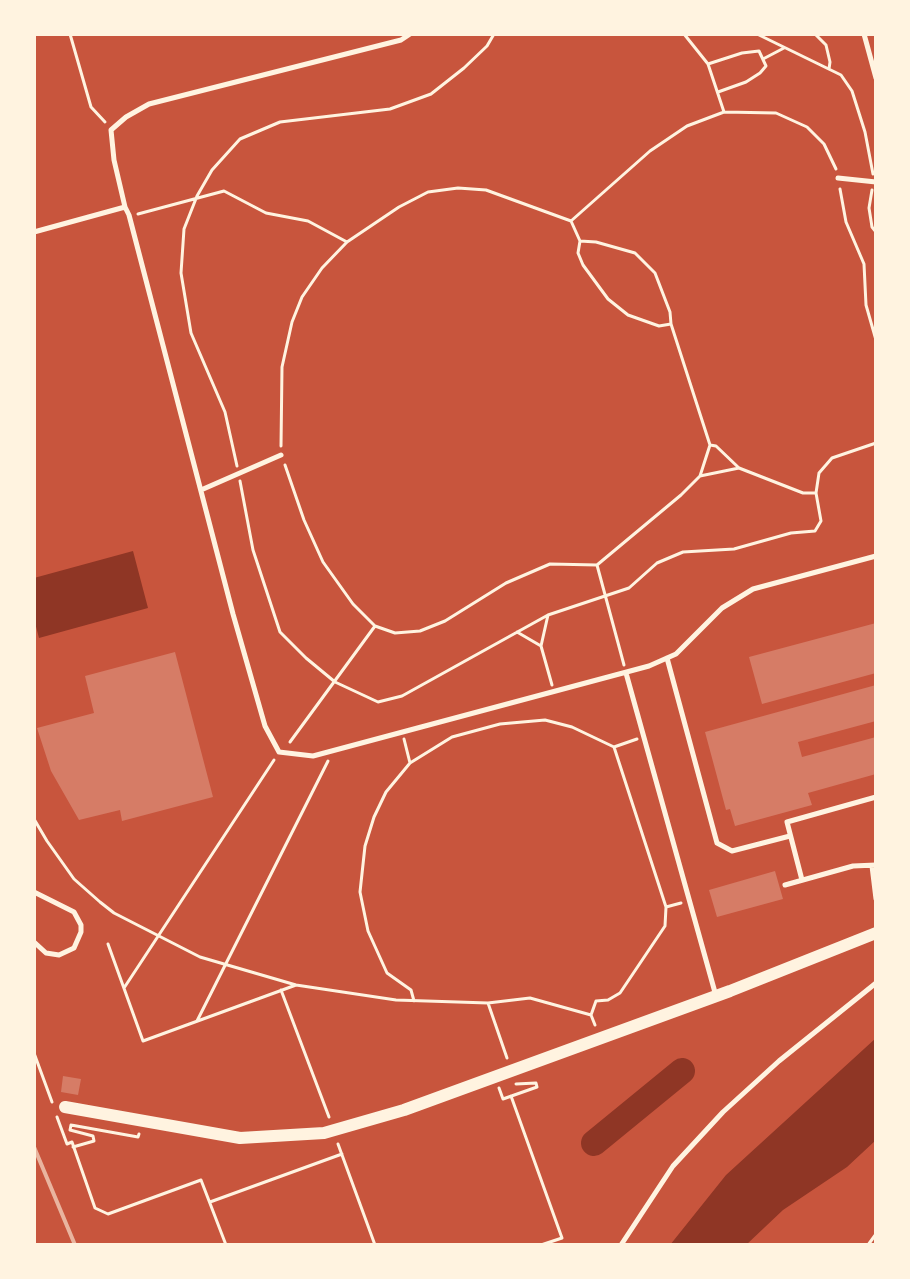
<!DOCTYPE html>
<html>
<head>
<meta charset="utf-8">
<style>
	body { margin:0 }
	#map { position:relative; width:910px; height:1279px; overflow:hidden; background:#c8553d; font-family:"PT Serif",serif }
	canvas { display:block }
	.frame { position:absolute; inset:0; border:36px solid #fff3e0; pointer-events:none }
</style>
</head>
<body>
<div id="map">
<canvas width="910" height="1279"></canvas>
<div class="frame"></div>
</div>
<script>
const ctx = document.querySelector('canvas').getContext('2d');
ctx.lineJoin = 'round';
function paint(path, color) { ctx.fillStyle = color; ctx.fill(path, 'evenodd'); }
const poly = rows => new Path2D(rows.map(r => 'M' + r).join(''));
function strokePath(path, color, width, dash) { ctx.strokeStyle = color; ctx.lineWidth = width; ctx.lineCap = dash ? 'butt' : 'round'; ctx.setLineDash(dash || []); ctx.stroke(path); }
paint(poly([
	[133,551,148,608,39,638,34,619,34,578],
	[876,1038,876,1140,847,1167,783,1210,746,1245,670,1245,726,1175]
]), '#8f3625');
strokePath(poly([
	[594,1143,682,1071]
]), '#8f3625', 26);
paint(poly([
	[876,623,876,673,762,704,749,657],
	[175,652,213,797,122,821,120,810,79,820,51,771,37,728,94,713,85,676],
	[876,685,876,721,798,742,802,757,876,737,876,774,808,793,812,805,735,826,730,809,726,810,705,732],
	[775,871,783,899,717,917,709,890],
	[63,1076,81,1079,78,1095,61,1092]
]), '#d67c66');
strokePath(poly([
	[70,34,91,107,105,122],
	[684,34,708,64,724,112],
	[757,34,841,75,852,91,865,132,873,174],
	[815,34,826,45,830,62,829,69],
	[763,59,784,48],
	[708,64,742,53,759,51,766,66,760,73,746,82,718,92],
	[840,189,846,222,864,264,866,305,876,340],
	[872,190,869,208,872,227,876,232],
	[138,214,224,191,266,213,308,221,347,242],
	[571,221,650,151,687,126,724,112,776,113,807,127,824,144,836,169],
	[571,221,580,241,578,253,583,265,608,299,628,315,659,326,671,324],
	[580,241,596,242,635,253,655,273,670,312,671,324,710,445,716,446,739,468,803,493,816,493,819,473,832,458,876,443],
	[281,446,282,367,292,322,302,297,322,268,347,242,399,207,428,192,458,188,486,190,571,221],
	[285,465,304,520,323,562,353,604,375,626,395,633,420,631,445,621,506,583,550,564,597,565,681,495,700,476,710,445],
	[237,466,225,412,191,333,181,273,184,229,197,196,212,170,240,139,280,122,390,109,431,94,464,68,487,46,494,34],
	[700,476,739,468],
	[240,481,253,550,280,632,306,658,335,682,378,702,402,696,548,615,629,588,657,563,683,552,734,549,791,533,815,531,821,521,816,493],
	[597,565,624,665],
	[548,615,541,646,552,685],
	[517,632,541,646],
	[404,739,410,763],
	[290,742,375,626],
	[614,747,637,739],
	[34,819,47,841,74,879,100,902,114,913,200,957,296,985,396,1000,488,1003,530,998,591,1015,595,1025],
	[666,907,681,903],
	[108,944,143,1041,296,985],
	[124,988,274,760],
	[281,990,329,1117],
	[414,1001,411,990,387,973,368,931,360,892,365,846,374,817,386,792,410,763,452,737,500,724,545,720,572,727,614,747,666,907,665,926,620,993,608,1000,596,1001,591,1015],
	[488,1003,507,1058],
	[197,1021,328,761],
	[34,1053,52,1102],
	[516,1084,536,1083,537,1087],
	[499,1088,503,1099,537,1087],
	[511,1096,562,1238,541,1245],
	[57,1117,67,1144,72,1142,95,1208,108,1214,201,1180,226,1245],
	[71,1125,138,1137,139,1134],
	[71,1125,70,1130,93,1136,94,1141,73,1147],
	[338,1144,375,1245],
	[210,1202,342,1154],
	[868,1245,876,1234]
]), '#fff3e0', 3);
strokePath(poly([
	[410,34,401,40,149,104,126,117,111,130,114,160,125,207,129,215,233,614,265,726,279,752,313,756,649,666,676,654,722,608,753,589,876,556],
	[864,34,876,78],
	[838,178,876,182],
	[34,232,125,207],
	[201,490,281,455],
	[667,658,717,843,732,851,790,836],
	[626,673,716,996],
	[872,866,876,899],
	[802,880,787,822,876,797],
	[785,885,853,866,876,865],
	[34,892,74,912,81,925,81,932,74,948,59,955,46,953,34,942],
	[621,1245,673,1166,723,1112,779,1061,876,983]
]), '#fff3e0', 5);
strokePath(poly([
	[65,1107,240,1138,324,1133,404,1110,730,991,876,933]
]), '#fff3e0', 12);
strokePath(poly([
	[34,1147,75,1245]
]), '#e9b49f', 4);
</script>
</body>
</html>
